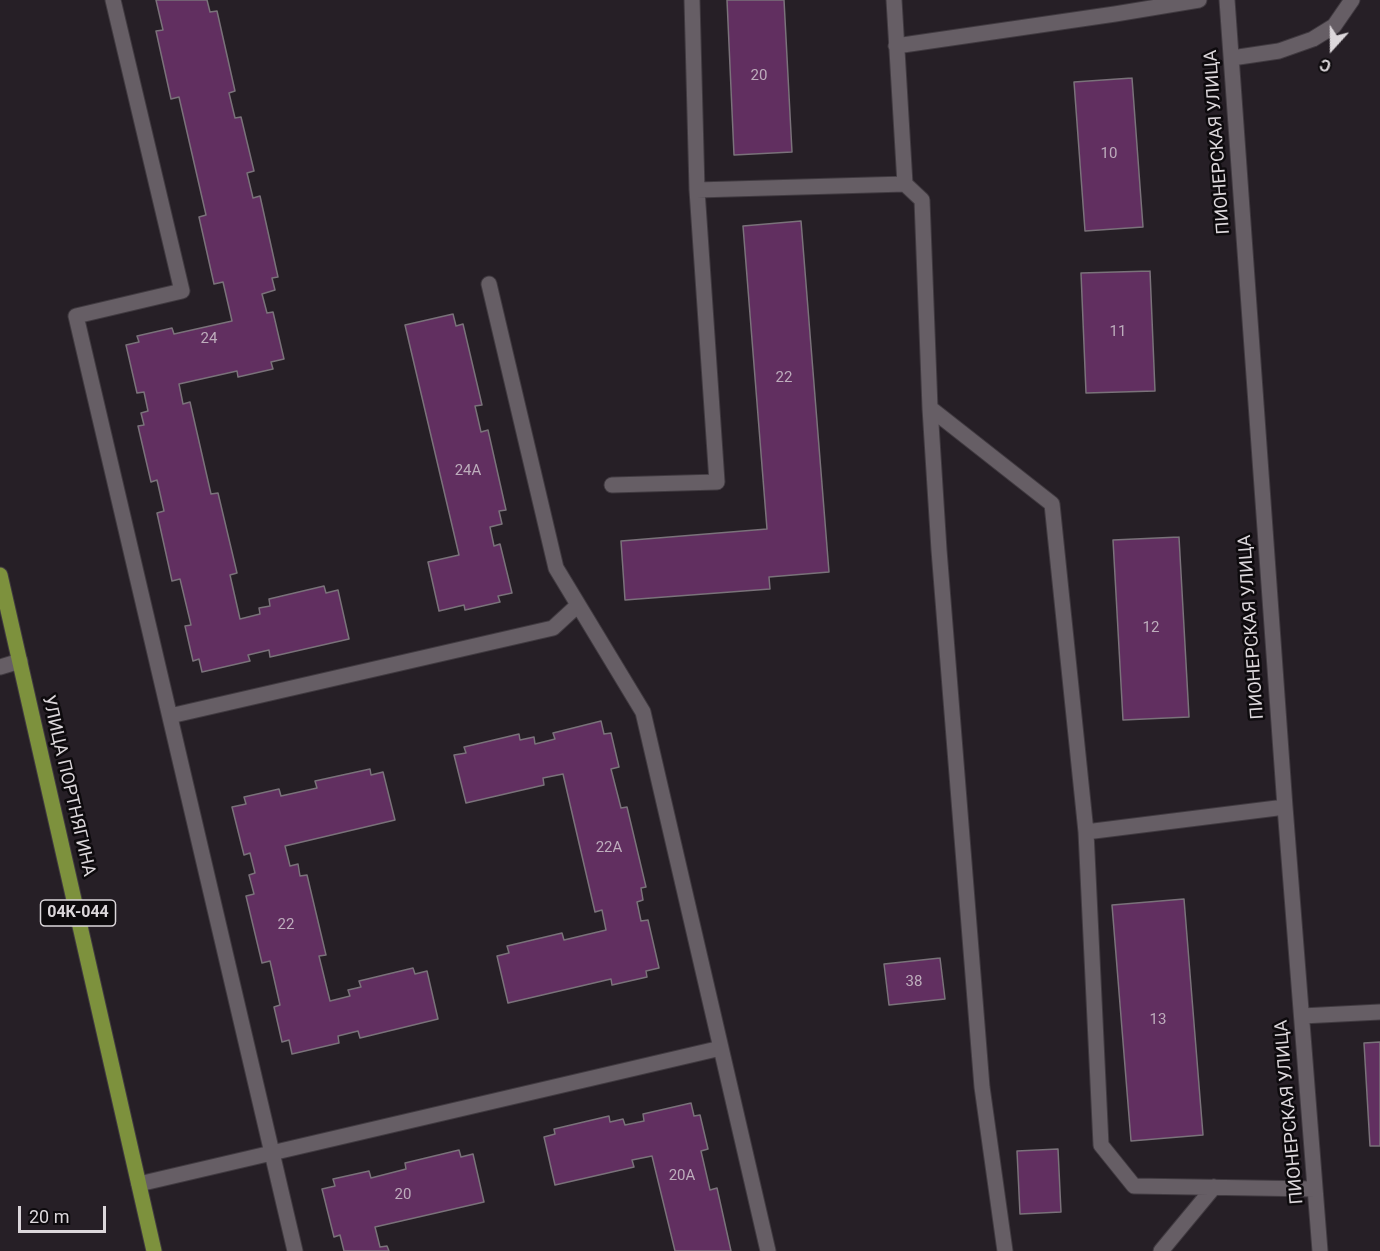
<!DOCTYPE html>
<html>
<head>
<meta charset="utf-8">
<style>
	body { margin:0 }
	#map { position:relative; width:1380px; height:1251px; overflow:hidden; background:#261f26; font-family:Roboto,sans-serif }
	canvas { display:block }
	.north { position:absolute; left:1302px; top:18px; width:60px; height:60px; -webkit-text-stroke:4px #0d0a0d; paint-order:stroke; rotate:201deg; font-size:16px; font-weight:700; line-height:24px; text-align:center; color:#dcd7db }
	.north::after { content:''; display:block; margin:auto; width:21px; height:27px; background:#dcd7db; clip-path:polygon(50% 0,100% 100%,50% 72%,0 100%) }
	.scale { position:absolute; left:18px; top:1206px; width:88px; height:27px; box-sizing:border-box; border:3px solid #dcd7db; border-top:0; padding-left:8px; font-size:18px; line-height:21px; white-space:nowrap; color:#dcd7db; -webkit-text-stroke:4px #0d0a0d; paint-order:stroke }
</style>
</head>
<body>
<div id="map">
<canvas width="1380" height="1251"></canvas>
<div class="north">С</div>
<div class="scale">20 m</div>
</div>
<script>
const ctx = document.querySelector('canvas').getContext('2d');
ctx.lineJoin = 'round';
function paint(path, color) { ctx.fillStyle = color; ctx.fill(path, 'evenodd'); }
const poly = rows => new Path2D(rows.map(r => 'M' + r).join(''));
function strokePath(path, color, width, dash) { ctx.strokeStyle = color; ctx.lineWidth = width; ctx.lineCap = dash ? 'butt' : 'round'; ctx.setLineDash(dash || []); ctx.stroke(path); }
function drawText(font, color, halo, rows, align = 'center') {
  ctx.font = font + ' Roboto,sans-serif'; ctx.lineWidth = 5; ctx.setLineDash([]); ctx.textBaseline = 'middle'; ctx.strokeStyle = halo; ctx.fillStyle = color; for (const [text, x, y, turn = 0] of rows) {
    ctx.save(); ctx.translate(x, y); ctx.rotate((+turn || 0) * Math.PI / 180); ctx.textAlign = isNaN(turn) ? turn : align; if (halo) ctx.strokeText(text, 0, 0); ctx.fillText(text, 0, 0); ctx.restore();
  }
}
const building = poly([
	[156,0,207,0,210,12,217,11,235,91,229,93,235,118,241,117,254,171,247,173,253,198,260,196,278,277,272,278,275,290,262,294,267,313,273,312,284,359,271,362,273,369,238,377,237,371,179,384,183,404,190,402,211,494,218,493,237,573,230,575,240,619,260,614,259,608,270,606,269,599,324,586,326,593,338,590,349,639,270,657,269,650,248,655,250,661,202,672,199,659,193,661,185,626,191,625,180,579,172,581,157,513,164,511,157,480,151,482,138,426,144,425,141,413,148,411,144,392,137,393,126,345,139,342,137,336,172,328,174,334,232,321,223,282,214,284,199,217,206,215,179,97,171,99,156,31,163,30,156,0],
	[727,0,784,0,792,152,734,155,727,0],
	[1132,78,1143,227,1085,231,1074,82,1132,78],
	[801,221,829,572,769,577,770,589,625,600,621,541,767,529,743,226,801,221],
	[1150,271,1155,391,1086,393,1081,273,1150,271],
	[453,314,456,326,463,324,482,405,475,406,481,432,488,430,506,510,499,511,502,524,490,527,494,546,500,544,512,593,498,596,500,602,465,610,464,605,439,611,428,562,459,555,405,325,453,314],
	[1179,537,1189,717,1123,720,1113,540,1179,537],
	[601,721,604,734,611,733,619,767,611,769,621,808,627,807,646,887,641,888,643,900,637,902,641,921,648,920,659,968,646,971,647,977,612,985,611,979,508,1003,497,956,509,953,507,946,562,933,564,940,606,930,602,910,595,912,563,774,543,778,544,785,466,803,454,755,466,753,464,747,519,734,520,740,534,737,535,744,555,739,553,733,601,721],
	[370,769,371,775,383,772,395,820,285,846,290,866,298,864,300,876,307,875,326,955,319,956,330,1001,350,996,348,990,361,987,359,981,413,968,415,974,427,971,438,1019,360,1038,358,1031,338,1036,339,1043,292,1054,289,1040,282,1042,274,1007,280,1005,270,961,262,963,246,896,254,894,249,875,255,873,250,853,244,855,232,807,246,804,244,797,279,789,281,796,317,788,315,781,370,769],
	[1184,899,1203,1135,1131,1141,1112,905,1184,899],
	[940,958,945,999,889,1005,884,964,940,958],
	[1380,1042,1380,1146,1370,1146,1364,1043,1380,1042],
	[691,1103,694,1116,700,1115,708,1149,701,1151,710,1190,717,1188,731,1251,675,1251,652,1156,632,1160,634,1167,555,1185,544,1137,555,1134,554,1129,609,1116,610,1122,623,1119,625,1125,644,1121,643,1114,691,1103],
	[1058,1149,1061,1212,1020,1214,1017,1151,1058,1149],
	[459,1150,461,1157,473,1154,484,1202,375,1227,380,1247,387,1246,389,1251,344,1251,340,1235,334,1237,322,1189,335,1186,333,1179,369,1171,371,1178,406,1169,405,1163,459,1150]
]);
paint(building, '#612f60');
strokePath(building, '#7a727a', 1.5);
const minor = poly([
	[113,0,182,291,76,316,295,1251],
	[894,0,905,184],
	[1227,0,1285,807,1320,1251],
	[896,46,1115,14,1199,0],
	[1232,58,1279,51,1313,39,1334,26,1352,0],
	[697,190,905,184,922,200,930,408,1052,504,1086,832,1101,1145,1134,1186,1315,1189],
	[489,284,556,568,643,712,721,1048],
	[930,408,939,550,982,1087,1005,1251],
	[612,485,717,482,697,190,692,0],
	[0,667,20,661],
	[170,716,553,628,578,605],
	[1086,832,1285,807],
	[1302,1016,1380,1012],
	[139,1184,721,1048,768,1251],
	[1161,1251,1214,1187]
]);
const major = poly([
	[0,575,154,1251]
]);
strokePath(minor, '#403a40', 17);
strokePath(major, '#403a40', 17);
strokePath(minor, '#665e65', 15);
strokePath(major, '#7d913d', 15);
drawText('15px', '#bdadbc', null, [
	["20",759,76],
	["10",1109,154],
	["11",1118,332],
	["24",209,339],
	["22",784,378],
	["24А",468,471],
	["12",1151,628],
	["22А",609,848],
	["22",286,925],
	["38",914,982],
	["13",1158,1020],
	["20А",682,1176],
	["20",403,1195]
]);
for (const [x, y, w] of [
	[78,913,75]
]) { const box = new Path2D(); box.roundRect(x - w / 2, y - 13, w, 26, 4.5); ctx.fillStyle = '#0d0a0d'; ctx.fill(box); strokePath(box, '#dcd7db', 1.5); }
drawText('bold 16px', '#dcd7db', null, [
	["04К-044",78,913]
]);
drawText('18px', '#dcd7db', '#0d0a0d', [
	["ПИОНЕРСКАЯ УЛИЦА",1218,142,-94],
	["ПИОНЕРСКАЯ УЛИЦА",1252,627,-94],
	["УЛИЦА ПОРТНЯГИНА",68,786,77],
	["ПИОНЕРСКАЯ УЛИЦА",1290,1112,-95]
]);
</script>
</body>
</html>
